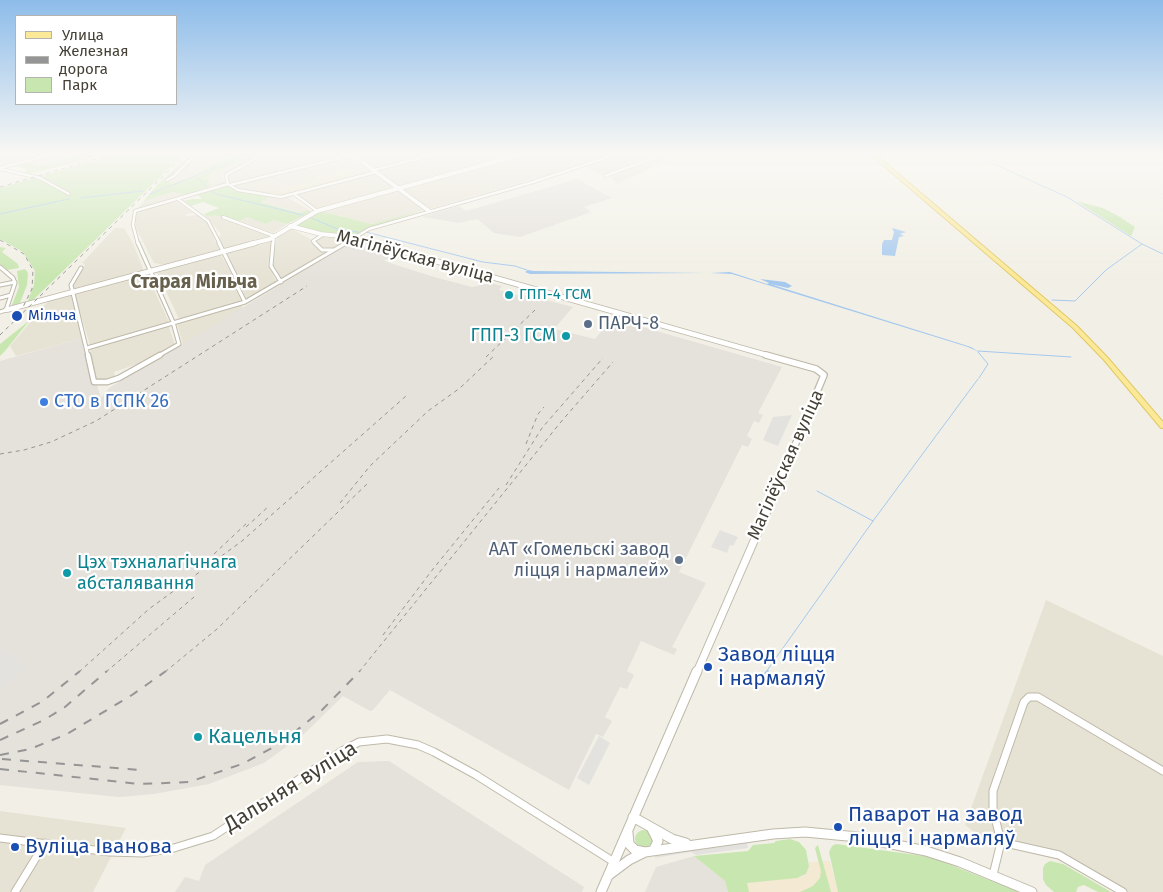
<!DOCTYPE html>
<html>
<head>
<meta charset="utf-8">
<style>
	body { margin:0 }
	#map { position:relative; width:1163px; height:892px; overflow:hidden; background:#f2f0e6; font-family:"Fira Sans",sans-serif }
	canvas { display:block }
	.legend { position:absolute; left:15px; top:15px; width:162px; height:90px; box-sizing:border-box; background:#fff; border:1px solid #b5b3af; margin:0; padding:6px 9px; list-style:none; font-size:15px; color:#454136 }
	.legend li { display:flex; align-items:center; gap:10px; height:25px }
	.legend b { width:25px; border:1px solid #b5b3af }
</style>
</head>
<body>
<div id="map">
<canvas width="1163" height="892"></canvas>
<ul class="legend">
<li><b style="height:6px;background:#fbe997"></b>Улица</li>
<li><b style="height:6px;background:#959595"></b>Железная дорога</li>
<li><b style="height:14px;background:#c8e6b0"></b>Парк</li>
</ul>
</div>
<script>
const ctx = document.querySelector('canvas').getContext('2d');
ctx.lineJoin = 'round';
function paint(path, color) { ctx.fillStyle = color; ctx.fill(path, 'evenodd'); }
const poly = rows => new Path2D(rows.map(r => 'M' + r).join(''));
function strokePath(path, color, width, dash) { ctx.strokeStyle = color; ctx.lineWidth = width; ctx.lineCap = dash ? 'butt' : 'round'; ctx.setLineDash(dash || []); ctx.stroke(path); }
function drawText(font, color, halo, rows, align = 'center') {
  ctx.font = font + ' "Fira Sans",sans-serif'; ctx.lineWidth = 4.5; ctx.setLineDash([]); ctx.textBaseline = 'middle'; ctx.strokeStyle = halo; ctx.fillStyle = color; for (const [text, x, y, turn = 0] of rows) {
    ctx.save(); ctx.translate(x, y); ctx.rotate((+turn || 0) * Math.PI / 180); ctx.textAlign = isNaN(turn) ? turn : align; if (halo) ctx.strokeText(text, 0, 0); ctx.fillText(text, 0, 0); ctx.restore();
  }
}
paint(poly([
	[200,154,234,154,188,178,173,183,167,182,188,168],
	[265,154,344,154,346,156,230,184,226,177],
	[361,154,434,154,376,170,356,155],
	[440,154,519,154,399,187,376,170],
	[525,154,611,154,548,175,429,209,401,189],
	[620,154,645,154,651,157,603,175,585,167],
	[651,154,667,154,672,158,617,184,610,176,657,158],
	[347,157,355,158,364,164,316,177,319,181,267,194,241,190,233,185],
	[245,159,250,160,222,176,226,184,211,186,208,181,210,174],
	[377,173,397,187,316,210,297,195],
	[399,190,424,210,372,224,320,211],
	[172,192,187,195,138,208,144,201],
	[270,196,280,199,287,197,309,210,300,213,260,201],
	[177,201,193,213,185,214,187,216,199,215,206,221,220,251,165,265,154,263,136,228,135,218,138,210],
	[215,214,261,230,270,237,225,250,219,238,221,234,207,217],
	[247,217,266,224,274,220,287,224,273,233,240,221],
	[115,228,124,228,133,243,144,271,74,290,74,285,85,264,82,263],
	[290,228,310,239,324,254,298,271,281,278,273,265,277,237],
	[324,236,338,236,348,239,334,248,324,249,315,241],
	[271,240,268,265,277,283,246,299,226,251],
	[220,253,234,278,234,287,242,301,179,319,156,270],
	[146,273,169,322,90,345,74,293],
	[70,293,83,338,16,356,10,346,49,300],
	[241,305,243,308,183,345,177,323],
	[168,324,175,345,146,361,114,372,115,377,106,380,96,380,90,348],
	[1046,600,1163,656,1163,892,1115,892,1059,860,991,844,965,825],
	[0,811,126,828,93,892,0,892]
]), '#e6e2d4');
paint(poly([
	[830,861,838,892,749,892,746,883,802,877,806,874,809,866,809,862]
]), '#f4e9d2');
paint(poly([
	[0,154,49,154,0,168],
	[55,154,82,154,40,166,29,161],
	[577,179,612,198,584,207,591,212,520,237,494,233,477,219,459,223,422,217,459,206,466,211],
	[350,243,393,255,384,261,434,277,472,287,491,283,502,286,499,290,524,297,526,295,573,307,554,329,595,339,608,323,625,322,782,367,758,413,763,415,759,423,754,421,747,436,752,439,748,447,742,445,679,572,706,583,672,647,677,649,674,655,641,641,627,671,634,675,627,689,620,687,605,717,612,721,603,737,596,734,569,790,390,690,373,710,370,711,343,696,305,733,264,763,209,784,154,794,119,797,0,785,0,361,83,338,101,398,109,388],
	[389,761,584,887,582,892,175,892,185,877,199,881,205,865,358,762],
	[694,856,725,881,728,892,645,892,656,867]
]), '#e5e1db');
paint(poly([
	[364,164,371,171,367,173,285,195,270,193,318,181,316,177]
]), '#ebe6d0');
paint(poly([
	[83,154,106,154,29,174,24,173,28,169,14,166,28,162,40,166],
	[117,154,184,154,31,302,27,303,34,285,35,271,23,252,0,239,0,188],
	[191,154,200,154,188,168,168,182,173,183,188,178,234,154,259,154,250,160,245,159,210,174,208,181,211,186,187,195,172,192,144,201,157,185],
	[226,185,236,191,270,196,261,202,299,213,309,210,311,212,287,224,274,220,266,224,247,217,240,221,215,215,207,217,204,214,219,208,203,202,191,206,184,201,192,199,202,199,197,194],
	[1076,201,1103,208,1120,217,1135,227,1131,236],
	[424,210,369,228,356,235,321,232,296,225,320,211,372,224],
	[0,247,6,248,2,252,18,264,19,268,7,270,0,264],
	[25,269,28,273,27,285,20,303,13,306,12,305,19,287,17,271],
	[30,320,5,351,0,356,0,344],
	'635 839a9 9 0 1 1 18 0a9 9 0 1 1-18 0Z',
	[790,839,799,842,806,850,809,866,806,874,797,878,747,883,749,892,728,892,725,881,694,856,748,851,753,845,774,843,776,841],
	[836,844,931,857,1019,892,838,892,829,852,832,846],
	[818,845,831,892,800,892,813,886,820,878,821,871,815,848],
	[1050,861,1063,864,1111,892,1098,892,1084,885,1078,887,1076,892,1054,892,1046,885,1043,879,1043,868,1045,864]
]), '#c8e6b0');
paint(poly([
	[792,415,778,446,763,440,773,417],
	[720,530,738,537,733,546,730,545,727,553,711,547],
	[0,649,28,667,0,689],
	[599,736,610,743,589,785,577,778],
	[746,837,748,848,696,855,691,852,655,858,654,849]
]), '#e4e2de');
paint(poly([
	[892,228,906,232,900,234,904,236,899,237,895,256,882,255,882,244,884,240,892,240,894,232],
	[528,270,534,271,707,273,530,274,525,272],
	[730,272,767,284,769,283,760,279,785,282,792,286,788,288,770,284,971,347,979,352,968,347,732,274,710,273]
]), '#a4c8ee');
strokePath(poly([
	[972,154,1067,197,1142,244,1163,254],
	[197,177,208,188],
	[210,190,216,194,303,215],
	[150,194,250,154],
	[80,198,143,191],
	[0,214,69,199],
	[309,217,340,230,358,232],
	[366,232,483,262,515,266,527,270],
	[1052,300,1075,301,1106,270,1142,244],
	[978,351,1071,357],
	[978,352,988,364,979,378],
	[817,491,873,521],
	[766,672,873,521,978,379]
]), '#a4c8ee', 1);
strokePath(poly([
	[758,679,768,671]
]), '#a4c8ee', 2);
const minorFar3 = poly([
	[264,154,226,175,228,184,238,190,281,197,376,172],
	[0,168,52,154],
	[0,169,40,178,69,194],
	[374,170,436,154],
	[605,176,653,158],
	[167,180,174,176,196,154],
	[230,185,357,154],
	[294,194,317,211],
	[178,199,208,221,220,244],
	[223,217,274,236,273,244],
	[138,244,133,225,135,211,228,184],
	[316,244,313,241,324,234],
	[344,244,369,229,530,183,617,154]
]);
const minorFar2 = poly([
	[138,243,173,322,179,344,158,356],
	[219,243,235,275,238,288,245,302],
	[273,243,271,266,281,282],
	[315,243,322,250,333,250],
	[0,267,13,278,15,283,6,310,0,312],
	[81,268,71,285,88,356],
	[0,285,15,282],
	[0,298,11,295],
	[87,348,245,302,346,243]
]);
const minorFar1 = poly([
	[88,355,94,382,107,382,119,378,160,355]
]);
const minor = poly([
	[0,838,110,852,143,853,174,848,213,836,342,751,359,742,387,739,418,745,434,752,476,775,614,862],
	[1001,842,1059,855,1123,892],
	[993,875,1001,842,993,809,993,791,1024,702,1029,697,1038,697,1163,771],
	[15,892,45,843]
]);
const tertiaryFar4 = poly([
	[346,154,357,158,429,211],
	[290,226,321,234,351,237,376,244],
	[250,244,270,239,317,211,523,154]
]);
const tertiaryFar3 = poly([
	[372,243,770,356],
	[6,310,255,243]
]);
const tertiaryFar2 = poly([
	[766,355,816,369,824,375,774,496]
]);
const tertiaryFar1 = poly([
	[697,672,774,495]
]);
const tertiary = poly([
	[633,817,672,839,686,843],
	[652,829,658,841,654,849],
	[628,833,629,844,635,850,645,852,773,834,805,832,858,837,926,851,960,862,1032,892],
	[609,875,629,860,645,852],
	[601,892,697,671]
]);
const primary = poly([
	[870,154,875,154,1077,326,1108,358,1163,422,1163,428,1161,428,1104,360,1073,328,870,154]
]);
strokePath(minorFar3, '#beb9a9', 4);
strokePath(minorFar2, '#beb9a9', 5);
strokePath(minorFar1, '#beb9a9', 7);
strokePath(minor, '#beb9a9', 9);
strokePath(tertiaryFar4, '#beb9a9', 5);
strokePath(tertiaryFar3, '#beb9a9', 6);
strokePath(tertiaryFar2, '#beb9a9', 8);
strokePath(tertiaryFar1, '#beb9a9', 9);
strokePath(tertiary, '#beb9a9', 11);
strokePath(primary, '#e0c867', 2);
strokePath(minorFar3, '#fff', 2.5);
strokePath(minorFar2, '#fff', 3);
strokePath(minorFar1, '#fff', 4.5);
strokePath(minor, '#fff', 7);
strokePath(tertiaryFar4, '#fff', 4);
strokePath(tertiaryFar3, '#fff', 4.5);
strokePath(tertiaryFar2, '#fff', 5.5);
strokePath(tertiaryFar1, '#fff', 7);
strokePath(tertiary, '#fff', 9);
paint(primary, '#fbe997');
strokePath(poly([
	[0,187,113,154],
	[0,240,24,254,33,270,32,289,23,307],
	[0,335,186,154],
	[486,357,535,310],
	[526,444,538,414,544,407],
	[0,454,24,450,51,442,96,421,307,286],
	[506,485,542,428,603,358],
	[340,503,370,466,428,411,460,388,495,355],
	[246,527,269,506],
	[214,554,249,521],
	[383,635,433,569,499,488],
	[79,672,149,609,242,541,406,396],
	[106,672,194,597],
	[165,672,217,629,368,483],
	[359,672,560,423,613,362]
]), '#959595', 1, [4, 4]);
strokePath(poly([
	[0,724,43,701,80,671],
	[0,740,44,720,65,707,107,671],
	[0,755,30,749,67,734,132,695,166,671],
	[2,759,141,770],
	[0,769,140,784,189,782,242,764,281,743,322,710,360,671]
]), '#959595', 2, [9, 9]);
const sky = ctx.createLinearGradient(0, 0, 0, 279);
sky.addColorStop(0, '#8dbcea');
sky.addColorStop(0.55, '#f9f8f4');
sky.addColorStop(1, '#f9f8f400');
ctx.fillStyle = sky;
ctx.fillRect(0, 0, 1163, 279);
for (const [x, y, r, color] of [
	[509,295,5,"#0f9aa8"],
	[17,316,6,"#1a4fb4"],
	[588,324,5,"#5c6f8a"],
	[566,336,5,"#0f9aa8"],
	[44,402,5,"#3f7fe0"],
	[679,560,5,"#5c6f8a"],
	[67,573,5,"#0f9aa8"],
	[708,667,5,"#1a4fb4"],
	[198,737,5,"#0f9aa8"],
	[838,827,5,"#1a4fb4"],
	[15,847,5,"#1a4fb4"]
]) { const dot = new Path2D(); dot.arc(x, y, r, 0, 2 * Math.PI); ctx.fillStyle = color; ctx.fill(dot); strokePath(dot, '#fff', 2); }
drawText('15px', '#0d838f', '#fff', [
	["ГПП-4 ГСМ",519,295]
], 'left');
drawText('15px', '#164399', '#fff', [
	["Мільча",28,316]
], 'left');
drawText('18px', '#454136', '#fff', [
	["Магілёўская вуліца",415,257,15],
	["Магілёўская вуліца",786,465,-66]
]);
drawText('18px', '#4e5e75', '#fff', [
	["ПАРЧ-8",598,324],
	["ААТ «Гомельскі завод",669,550,"right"],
	["ліцця і нармалей»",669,571,"right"]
], 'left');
drawText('18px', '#0d838f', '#fff', [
	["ГПП-3 ГСМ",556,336],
	["Цэх тэхналагічнага",77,563,"left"],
	["абсталявання",77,584,"left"]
], 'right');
drawText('18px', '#366cbe', '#fff', [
	["СТО в ГСПК 26",54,402]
], 'left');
drawText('bold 19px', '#67604d', '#fff', [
	["Старая Мільча",194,283]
]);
drawText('21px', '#164399', '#fff', [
	["Завод ліцця",718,655],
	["і нармаляў",718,679],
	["Паварот на завод",848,815],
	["ліцця і нармаляў",848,839],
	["Вуліца Іванова",25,847]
], 'left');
drawText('21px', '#0d838f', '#fff', [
	["Кацельня",208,737]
], 'left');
drawText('21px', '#454136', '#fff', [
	["Дальняя вуліца",291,787,-32]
]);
</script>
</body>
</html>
